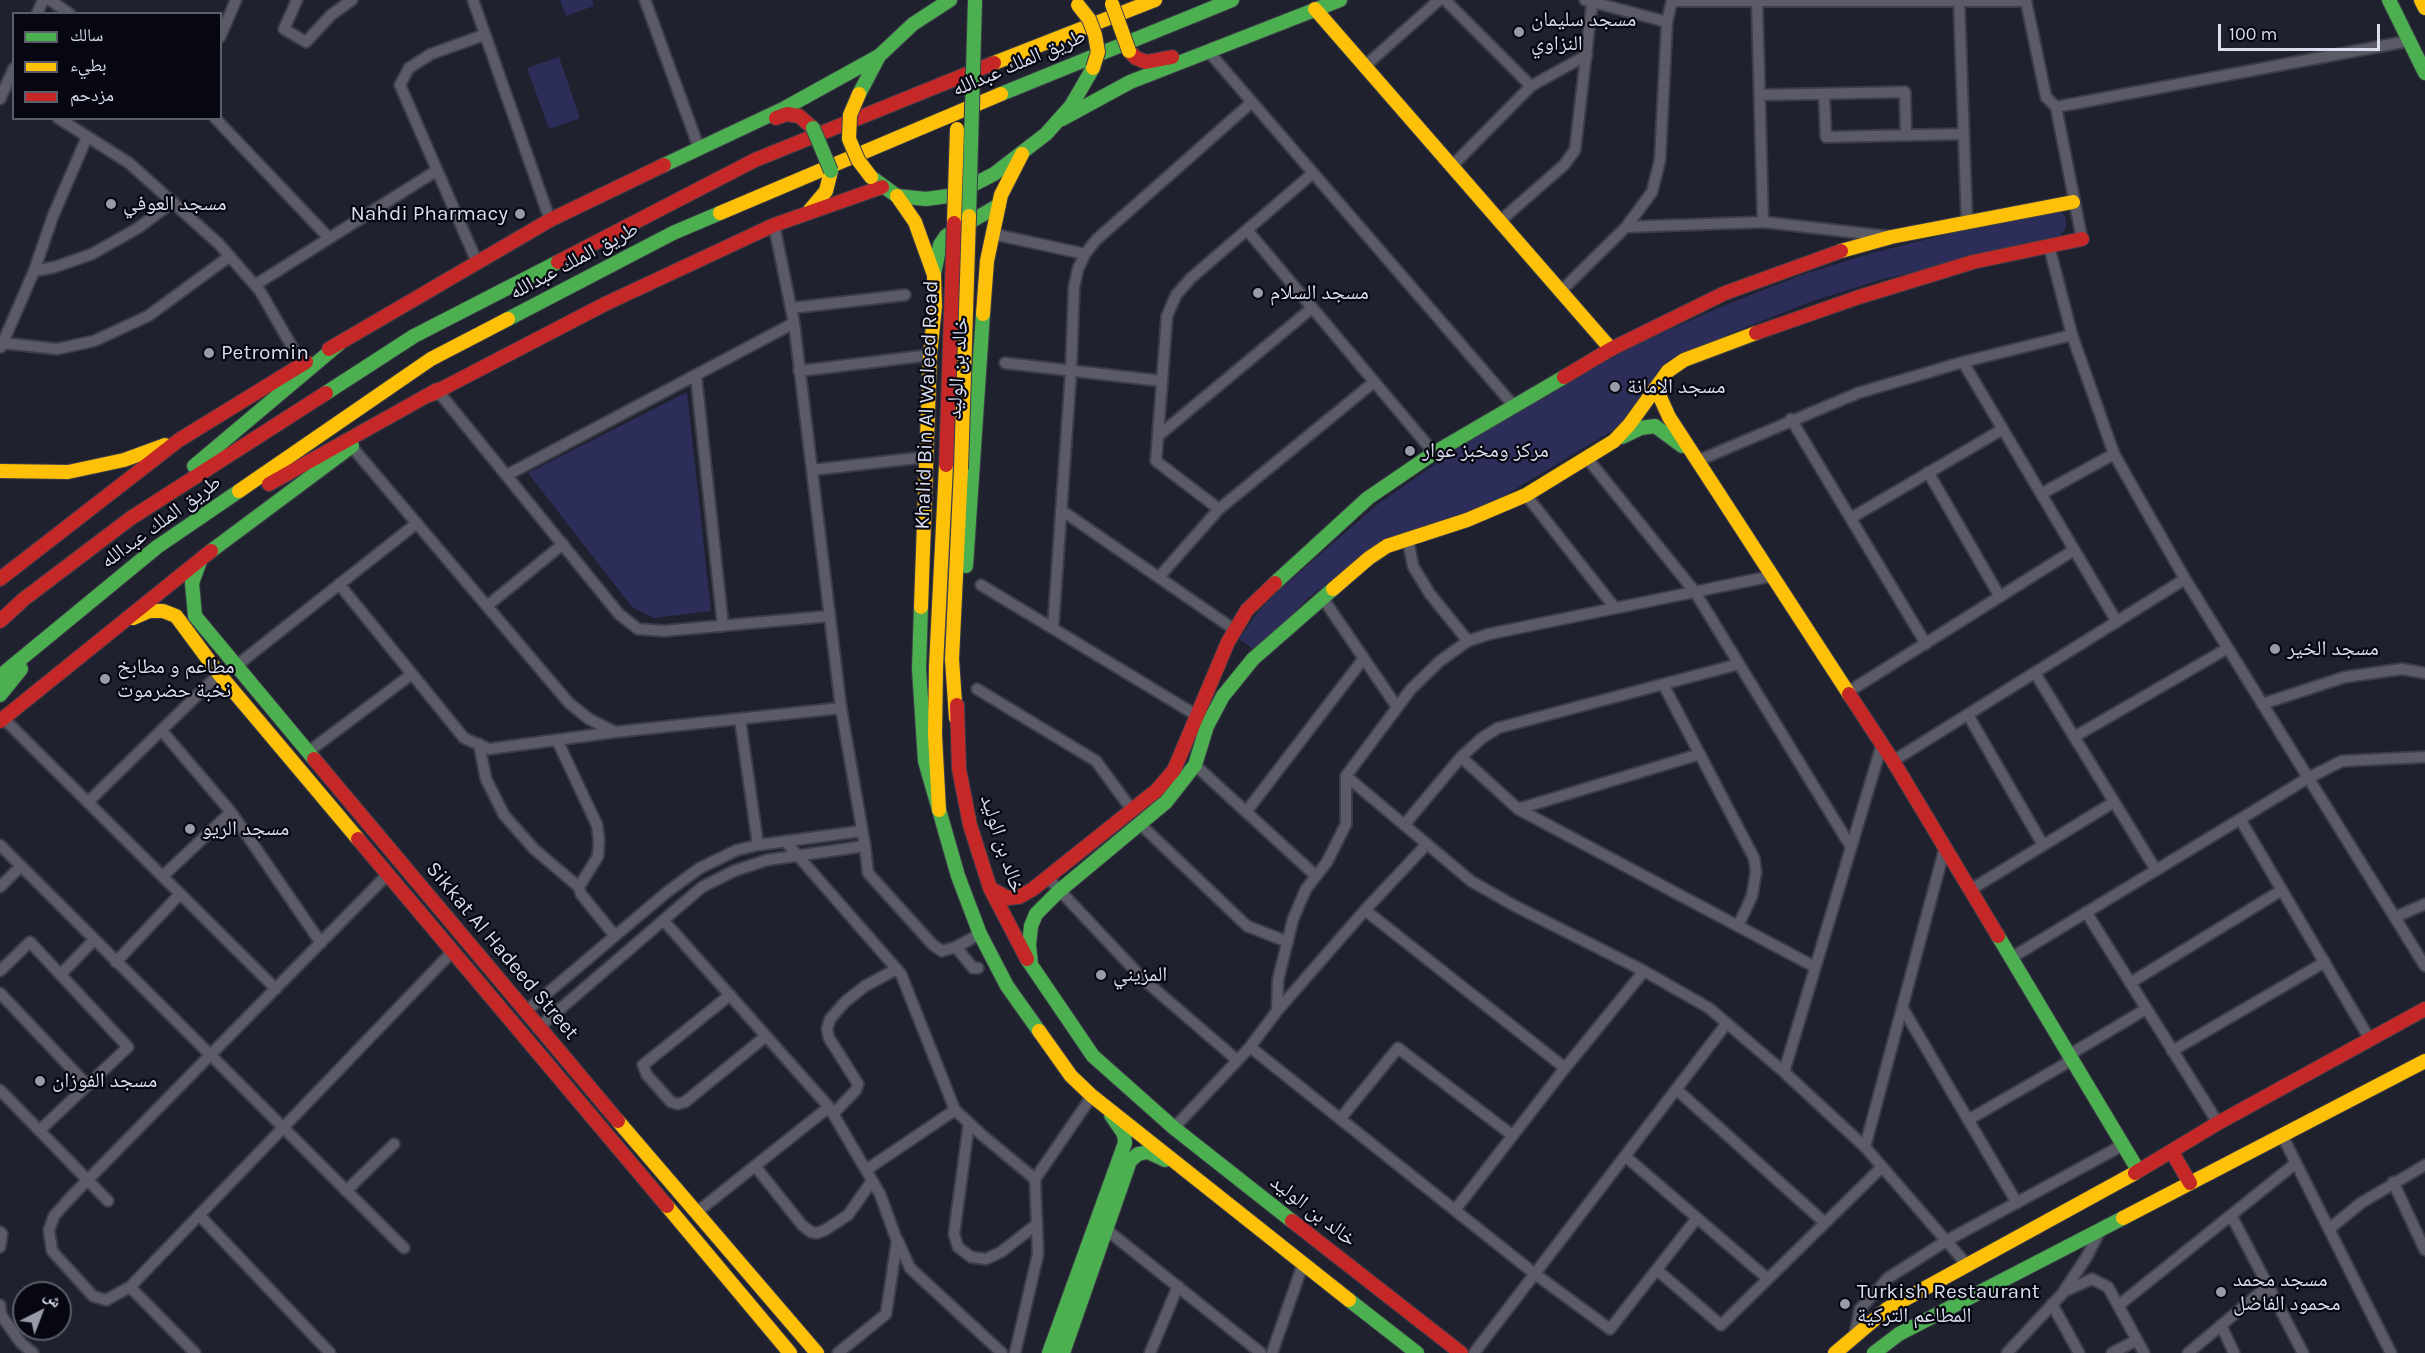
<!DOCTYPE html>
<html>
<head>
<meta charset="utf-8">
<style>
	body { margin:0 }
	#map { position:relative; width:2425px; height:1353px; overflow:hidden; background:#20212e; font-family:Karla,"Noto Naskh Arabic",sans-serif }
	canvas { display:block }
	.legend { position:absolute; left:12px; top:12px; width:210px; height:108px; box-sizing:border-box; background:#070712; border:2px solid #5b5d6a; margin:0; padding:8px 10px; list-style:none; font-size:18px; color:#daddee }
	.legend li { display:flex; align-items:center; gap:12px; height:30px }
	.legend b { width:30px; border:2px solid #5b5d6a }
	.north { position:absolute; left:12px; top:1281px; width:60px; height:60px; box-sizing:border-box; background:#070712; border:2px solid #5b5d6a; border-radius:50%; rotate:42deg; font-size:16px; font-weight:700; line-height:24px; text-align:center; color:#daddee }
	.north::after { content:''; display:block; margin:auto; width:21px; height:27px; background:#999bab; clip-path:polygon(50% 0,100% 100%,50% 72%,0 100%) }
	.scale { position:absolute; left:2218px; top:24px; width:162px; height:27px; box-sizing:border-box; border:3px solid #daddee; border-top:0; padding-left:8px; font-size:18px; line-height:21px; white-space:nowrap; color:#daddee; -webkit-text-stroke:4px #070712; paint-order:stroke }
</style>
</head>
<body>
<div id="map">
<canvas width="2425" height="1353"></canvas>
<ul class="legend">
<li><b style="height:8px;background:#4caf50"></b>سالك</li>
<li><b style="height:8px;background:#ffc107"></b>بطيء</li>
<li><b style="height:8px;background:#c62828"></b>مزدحم</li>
</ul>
<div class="north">ش</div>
<div class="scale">100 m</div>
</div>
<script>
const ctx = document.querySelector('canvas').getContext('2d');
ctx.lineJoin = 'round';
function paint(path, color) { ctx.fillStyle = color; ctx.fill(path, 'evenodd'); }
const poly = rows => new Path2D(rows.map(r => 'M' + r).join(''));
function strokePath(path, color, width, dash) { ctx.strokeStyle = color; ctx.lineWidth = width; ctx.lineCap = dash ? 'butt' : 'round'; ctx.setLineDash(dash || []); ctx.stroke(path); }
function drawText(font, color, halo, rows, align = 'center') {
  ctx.font = font + ' Karla,"Noto Naskh Arabic",sans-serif'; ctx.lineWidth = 4.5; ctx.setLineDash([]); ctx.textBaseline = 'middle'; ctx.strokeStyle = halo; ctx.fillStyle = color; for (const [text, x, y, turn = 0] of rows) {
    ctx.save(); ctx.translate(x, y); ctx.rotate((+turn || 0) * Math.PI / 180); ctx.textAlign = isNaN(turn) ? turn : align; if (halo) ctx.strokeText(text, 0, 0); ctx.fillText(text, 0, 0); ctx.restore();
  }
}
paint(poly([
	[560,0,592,0,594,6,566,16],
	[559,57,580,118,549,129,527,68],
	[2049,209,2060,210,2066,218,2066,228,2060,236,1880,280,1810,302,1729,334,1662,368,1617,428,1472,515,1373,549,1308,598,1257,652,1239,639,1258,612,1278,591,1378,504,1461,446,1550,390,1642,342,1718,308,1801,275,1872,253],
	[687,392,711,611,654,618,632,607,528,473]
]), '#2c2d58');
const street = poly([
	[50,0,70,14],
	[297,0,284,29,306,42,331,15,352,0],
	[473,0,550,220],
	[645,0,699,148],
	[1445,0,1531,86],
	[1585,0,1667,22],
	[1672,1,2026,1,2046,97,2056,107,2082,239],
	[1757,1,1763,222],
	[1959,1,1967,224],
	[37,14,43,0],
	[220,37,236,0],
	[1208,51,1514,406],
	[1365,66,1439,0],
	[1824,94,1826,137,1963,134],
	[1760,95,1905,92,1906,135],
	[0,99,14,68],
	[2056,107,2409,41],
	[58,118,129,163,219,244,260,291,302,364],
	[215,118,329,238],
	[1452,166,1531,86,1587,55],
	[1500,221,1564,165,1575,150,1592,4],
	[774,225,794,323,841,708,865,846,868,873,933,945,942,951,956,947,980,934],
	[1626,227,1763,222,1886,236],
	[1247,230,1434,453],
	[993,234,1085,254],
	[2049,246,2072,335,2114,454,2185,579,2425,966],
	[477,262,400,85,409,68,431,54,484,35],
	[34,271,55,267,92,254,138,228,173,202],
	[255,285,436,171],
	[1561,291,1626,227,1652,192,1660,160,1667,22,1672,0],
	[791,308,905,295],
	[3,343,57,349,94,341,148,316,230,256],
	[1,347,34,271,53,216,87,137],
	[1963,362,2117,622],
	[1005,363,1162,381],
	[799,371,930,355],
	[696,376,723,626],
	[437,390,619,614,638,629,663,631,830,616],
	[1791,419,1926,644],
	[1158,436,1312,308],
	[352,447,569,703,589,719,615,732,841,708],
	[1587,458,1695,592,1851,847],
	[1697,461,1858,393,1963,362,2072,335],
	[812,470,926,457],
	[1928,472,2000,597],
	[507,475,794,323],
	[2041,494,2114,454],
	[1526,495,1615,608],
	[1219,509,1156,461,1167,316,1176,295,1191,278,1313,173],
	[1061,510,1235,630],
	[1851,518,2003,429],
	[1408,540,1413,566,1430,594,1468,641],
	[1159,577,1219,509,1374,382],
	[339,584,464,738,489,749,615,732],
	[981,585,1196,715],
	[1322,597,1397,707],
	[487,606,563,544],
	[1053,628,1071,371,1074,287,1078,269,1085,254,1096,240,1252,102],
	[236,666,417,523],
	[2035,673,2156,870],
	[1663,684,1754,858,1756,872,1752,896,1738,926],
	[977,689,1096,761,1132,810],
	[1848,692,2074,550],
	[2262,704,2345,677,2402,669,2425,673],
	[1968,715,2043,845],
	[3,718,276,989],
	[740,719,758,845],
	[162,731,231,812,321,943],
	[2074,737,2228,648],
	[557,740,597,825,599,840,598,856,579,887,581,894,615,936],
	[479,744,486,779,504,815,534,849,579,887],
	[308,752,412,674],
	[1461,757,1518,809,1815,967],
	[1893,761,2185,579],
	[1195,765,1316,876],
	[1346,776,1471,881,1513,905,1644,971,1709,1008,1784,1072,1865,1147,1968,1266],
	[88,802,219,674],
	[1518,809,1700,754],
	[1246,812,1364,658],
	[2240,819,2369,1038],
	[1140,824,1247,926,1288,942],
	[1404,825,1461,757,1482,738,1498,728,1739,664],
	[785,841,901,974,955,1110,982,1135,1035,1179],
	[0,845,404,1248],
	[388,874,70,1198,54,1216,49,1230,52,1251,93,1296,106,1300,130,1287,452,952],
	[163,876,231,812],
	[1048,878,1143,979,1237,1060],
	[0,887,21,866],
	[1970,890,2114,802],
	[1365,910,1565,1068],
	[2086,912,2218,1123],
	[2395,917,2425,904],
	[664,921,829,1107,880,1194,897,1241,886,1314,838,1353],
	[956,947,973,968,978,968],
	[2011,958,2308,778,2342,761,2425,757],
	[116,962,180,894],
	[0,971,30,942,128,1047,40,1130],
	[61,974,94,940],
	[2130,983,2282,890],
	[0,993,87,1085],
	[730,995,643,1065,647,1075,671,1102,678,1104,685,1102,766,1036],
	[1902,1007,2017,1203],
	[1277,1011,1365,910,1427,844],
	[525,1012,667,892,700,868,737,850,758,845,862,831],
	[538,1028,702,887,734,871,767,860,865,846],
	[1250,1047,1535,1274,1610,1329,1697,1218],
	[2172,1051,2325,962],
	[2069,1055,2146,1009],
	[1784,1072,1882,744],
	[1676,1089,1825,1223],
	[0,1090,108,1201],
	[833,1114,856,1090,858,1084,829,1038,827,1029,830,1019,845,1002,865,986,897,969],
	[1340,1119,1398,1048,1512,1135],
	[1968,1120,2072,1060],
	[969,1123,954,1234,958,1247,971,1257,986,1259,1001,1252,1037,1224],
	[1174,1128,1250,1047,1277,1011,1278,980,1293,919,1306,889,1327,862,1346,824,1346,776,1411,689,1440,661,1468,641,1489,634,1772,576],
	[2282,1135,2391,1353],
	[1865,1147,1945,847],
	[1625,1156,1768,1279],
	[755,1166,802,1225,811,1232,817,1233,825,1230,848,1215,872,1181],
	[866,1170,955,1110],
	[2393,1182,2425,1250],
	[346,1191,394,1144],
	[1455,1210,1565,1068,1644,971],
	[697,1212,829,1107],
	[199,1215,330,1353],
	[2231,1215,2303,1353],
	[2329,1229,2361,1203,2425,1165],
	[1108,1231,1261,1353],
	[0,1232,2,1234,0,1247],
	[898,1241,910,1268,1002,1353],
	[1657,1270,1721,1325,1882,1167],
	[130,1287,195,1353],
	[2065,1291,2092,1279,2108,1287,2144,1353],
	[2052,1304,2079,1353],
	[0,1305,1,1315,21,1343,33,1353],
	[2119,1305,2296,1163],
	[2221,1325,2234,1353],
	[1855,1334,1860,1309,1888,1278,1946,1241,2123,1145],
	[1015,1353,1038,1254,1035,1179,1092,1096],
	[1150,1353,1178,1286],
	[1272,1353,1303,1264],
	[1474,1353,1727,1023],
	[2007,1353,2062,1294,2086,1258,2101,1229],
	[2112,1353,2137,1340],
	[2188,1353,2268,1286]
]);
const fast = poly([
	[2389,0,2425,73],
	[859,94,879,56,913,24,950,0],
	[1001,94,1232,0],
	[1062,119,1130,82,1340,0],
	[664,165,785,108,879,56],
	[871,177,897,196,926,199,948,196,961,191,994,174,1046,134,1071,106,1093,68],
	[934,274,940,245,946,236,999,205],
	[508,319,673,233,720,213],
	[326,393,414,336,558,262],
	[1622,437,1641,428,1655,426,1682,446],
	[194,466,339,344],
	[211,551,352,446],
	[200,561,192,583,195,616,314,759],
	[966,566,983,314],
	[1275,583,1368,498,1434,453,1564,377],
	[921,607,919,669,925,761,958,876,980,934,1007,986,1039,1031],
	[0,676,157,547,239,491],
	[0,695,21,669],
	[1998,936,2138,1170],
	[1027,959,1093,1056,1174,1128,1292,1221],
	[1031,964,1029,945,1031,926,1036,914,1059,891,1166,802,1195,765,1207,726,1223,696,1253,659,1333,589],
	[1349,1300,1417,1353],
	[1049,1353,1125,1143,1124,1134,1111,1115],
	[1063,1353,1130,1161,1138,1154,1148,1152,1165,1160],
	[1874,1353,1899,1334,2123,1218]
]);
const slow = poly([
	[2421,0,2425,8],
	[1315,9,1611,349],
	[994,63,1155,0],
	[897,196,915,222,934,275,935,306,930,355,921,607],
	[810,210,826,191,831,171],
	[720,213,1001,94],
	[1841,251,1891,237,2073,202],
	[983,314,987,261,1001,195,1022,154],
	[1661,381,1660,397,1669,417,1849,694],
	[0,471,68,472,124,460,165,445],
	[239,491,431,359,508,319],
	[1333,589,1369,558,1387,546,1467,520,1526,495,1614,441,1629,425,1668,371,1684,360,1756,333],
	[133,618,149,611,163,611,176,616,219,674,358,839],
	[956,718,952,659,961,469],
	[939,810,935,735,936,666,946,465],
	[1039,1031,1071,1076,1092,1096,1349,1300],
	[618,1121,817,1353],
	[667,1206,790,1353],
	[2123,1218,2425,1061],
	[1835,1353,1887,1309,2135,1173]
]);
const jam = poly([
	[1129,51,1136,58,1146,62,1172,57],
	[776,118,787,114,799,116,813,128],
	[558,262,755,160,994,63],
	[1756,333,1859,297,1973,262,2082,239],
	[329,349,550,220,664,165],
	[1564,377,1611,349,1725,293,1841,251],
	[430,395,605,304,774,225,882,187],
	[269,484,437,390],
	[0,579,179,440,306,362],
	[0,621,24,599,131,518,326,393],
	[1849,694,1893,761,1998,936],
	[957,705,959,769,970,825,990,888,1027,959],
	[0,721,211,551],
	[314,759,618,1121],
	[358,839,667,1206],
	[990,888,1008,898,1019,897,1033,889,1157,790,1174,770,1228,642,1247,610,1275,583],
	[2172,1152,2190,1183],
	[2135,1173,2218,1123,2425,1009],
	[1292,1221,1461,1353]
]);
strokePath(street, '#3c3d49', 14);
strokePath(fast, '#3c3d49', 16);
strokePath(slow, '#3c3d49', 16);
strokePath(jam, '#3c3d49', 16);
strokePath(street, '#5a5b66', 10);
strokePath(fast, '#4caf50', 14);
strokePath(slow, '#ffc107', 14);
strokePath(jam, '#c62828', 14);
const fastBridge = poly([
	[813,128,831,171],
	[969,216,975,0]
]);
const slowBridge = poly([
	[1112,4,1129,51],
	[1078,5,1089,19,1095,35,1098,52,1093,68],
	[859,94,850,115,849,139,858,160,871,177],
	[954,223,957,129],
	[961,469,969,216]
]);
const jamBridge = poly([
	[946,465,954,223]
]);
strokePath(fastBridge, '#3c3d49', 16, []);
strokePath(slowBridge, '#3c3d49', 16, []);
strokePath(jamBridge, '#3c3d49', 16, []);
strokePath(fastBridge, '#4caf50', 14);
strokePath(slowBridge, '#ffc107', 14);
strokePath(jamBridge, '#c62828', 14);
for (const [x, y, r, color] of [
	[1519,32,6,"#999bab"],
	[111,204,6,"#999bab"],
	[520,214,6,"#999bab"],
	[1258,293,6,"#999bab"],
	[209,353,6,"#999bab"],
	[1615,387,6,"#999bab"],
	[1410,451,6,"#999bab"],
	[2275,649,6,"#999bab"],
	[105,679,6,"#999bab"],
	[190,829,6,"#999bab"],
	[1101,975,6,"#999bab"],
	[40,1081,6,"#999bab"],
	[2221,1292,6,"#999bab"],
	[1845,1304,6,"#999bab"]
]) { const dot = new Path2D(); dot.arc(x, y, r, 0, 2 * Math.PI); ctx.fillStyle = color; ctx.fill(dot); strokePath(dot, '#070712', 2); }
drawText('21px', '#daddee', '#070712', [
	["مسجد سليمان",1531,20],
	["النزاوي",1531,44],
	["مسجد العوفي",123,204],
	["Nahdi Pharmacy",508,214,"right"],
	["مسجد السلام",1270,293],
	["Petromin",221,353],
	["مسجد الامانة",1627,387],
	["مركز ومخبز عوار",1422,451],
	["مسجد الخير",2287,649],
	["مطاعم و مطابخ",117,667],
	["نخبة حضرموت",117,691],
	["مسجد الريو",202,829],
	["المزيني",1113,975],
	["مسجد الفوزان",52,1081],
	["مسجد محمد",2233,1280],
	["محمود الفاضل",2233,1304],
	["Turkish Restaurant",1857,1292],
	["المطاعم التركية",1857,1316]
], 'left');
drawText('21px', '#daddee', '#070712', [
	["طريق الملك عبدالله",1019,63,-23],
	["طريق الملك عبدالله",574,261,-28],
	["خالد بن الوليد",958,368,-86],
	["Khalid Bin Al Waleed Road",927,405,-88],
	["طريق الملك عبدالله",161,522,-36],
	["خالد بن الوليد",1002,844,72],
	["Sikkat Al Hadeed Street",502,951,50],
	["خالد بن الوليد",1313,1211,38]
]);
</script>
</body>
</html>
